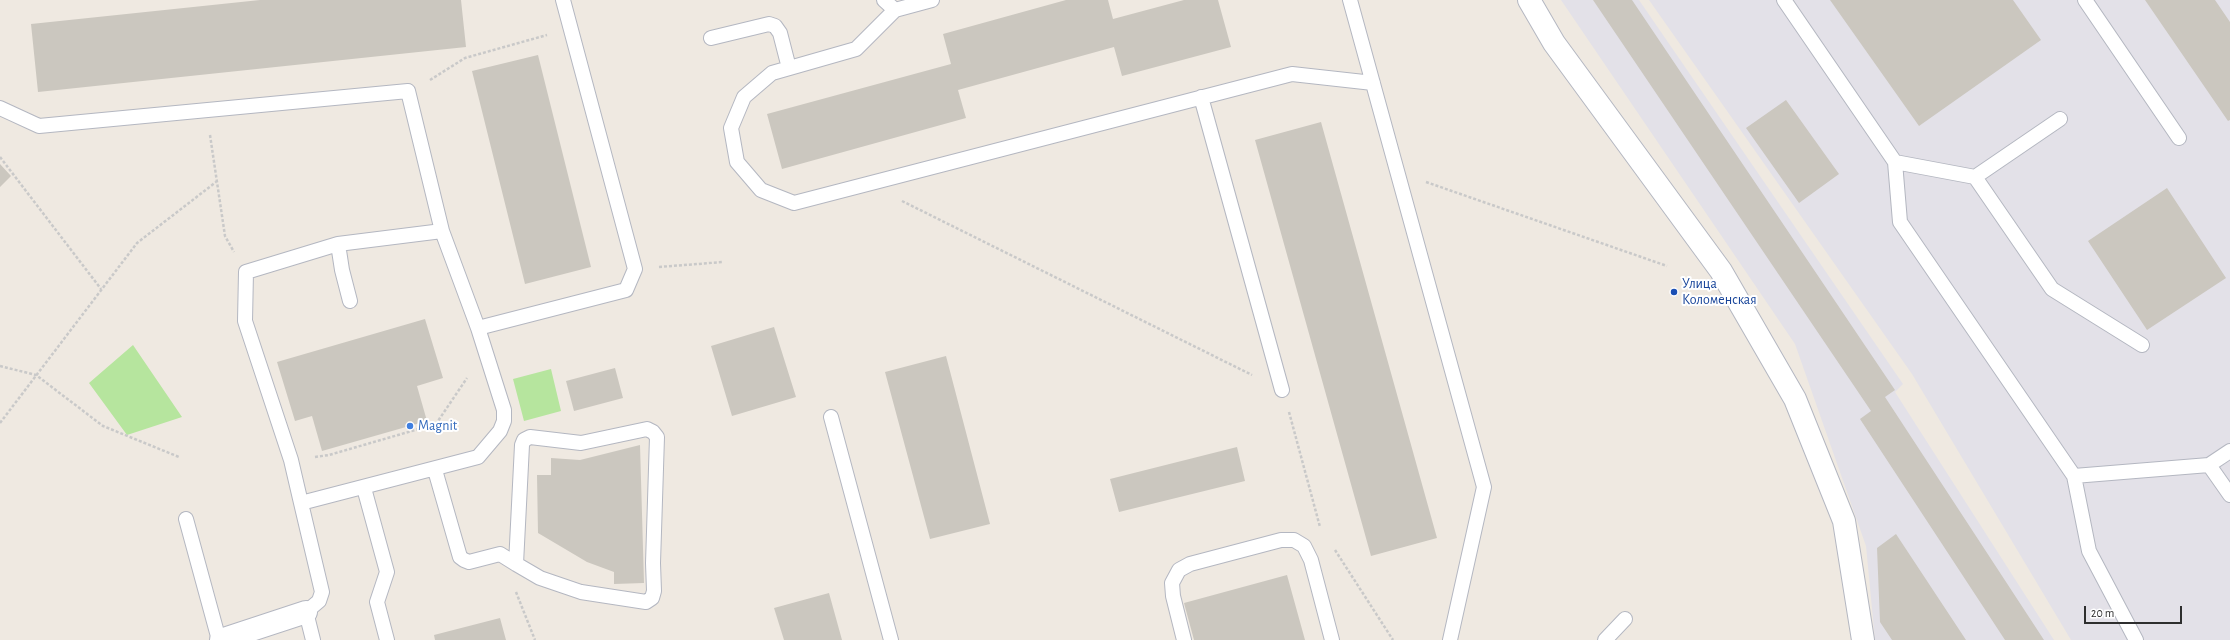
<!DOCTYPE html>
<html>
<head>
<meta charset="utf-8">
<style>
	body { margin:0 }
	#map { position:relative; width:2230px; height:640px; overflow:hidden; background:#efe9e1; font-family:"Alegreya Sans",sans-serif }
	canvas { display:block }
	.scale { position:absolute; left:2084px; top:606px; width:98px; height:18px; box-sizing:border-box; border:2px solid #2e2e2e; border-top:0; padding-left:5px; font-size:12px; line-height:14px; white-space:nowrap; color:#2e2e2e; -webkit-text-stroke:3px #fff; paint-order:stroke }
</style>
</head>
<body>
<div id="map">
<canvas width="2230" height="640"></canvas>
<div class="scale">20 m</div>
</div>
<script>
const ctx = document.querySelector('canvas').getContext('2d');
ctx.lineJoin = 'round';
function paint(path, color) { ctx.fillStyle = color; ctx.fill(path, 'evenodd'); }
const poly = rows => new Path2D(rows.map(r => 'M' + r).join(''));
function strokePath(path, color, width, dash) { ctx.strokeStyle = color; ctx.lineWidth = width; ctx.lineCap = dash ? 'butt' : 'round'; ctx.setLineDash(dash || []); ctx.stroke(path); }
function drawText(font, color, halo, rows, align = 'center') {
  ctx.font = font + ' "Alegreya Sans",sans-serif'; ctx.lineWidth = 4; ctx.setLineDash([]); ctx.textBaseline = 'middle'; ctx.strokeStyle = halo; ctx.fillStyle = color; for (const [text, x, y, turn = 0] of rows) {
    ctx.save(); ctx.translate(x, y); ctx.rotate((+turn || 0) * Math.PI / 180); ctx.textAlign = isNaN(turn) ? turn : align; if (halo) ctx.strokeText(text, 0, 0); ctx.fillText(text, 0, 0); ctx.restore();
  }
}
paint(poly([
	[1561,0,1639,0,1903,384,1895,392,2054,640,1875,640,1866,546,1795,344],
	[1649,0,2230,0,2230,640,2071,640,1912,374]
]), '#e3e1e8');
paint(poly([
	[133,345,182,417,127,435,89,383],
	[551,369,561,411,524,421,513,379]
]), '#b6e59e');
paint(poly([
	[260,0,461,0,466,47,38,92,31,24],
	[1066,0,1108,0,1113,19,1184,0,1218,0,1231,47,1122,76,1114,47,958,90,966,118,782,169,767,114,951,64,943,34],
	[1593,0,1632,0,1895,390,1885,397,2044,640,2005,640,1860,419,1871,411],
	[1830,0,2013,0,2041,40,1919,126],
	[2145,0,2215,0,2230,22,2230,120,2228,121],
	[538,55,591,267,525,284,472,71],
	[1786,100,1839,174,1799,203,1746,128],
	[1321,122,1437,538,1371,556,1255,140],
	[0,164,11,176,0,187],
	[2167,188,2226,278,2147,330,2088,241],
	[425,319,443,378,417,386,427,421,322,451,312,416,295,421,277,362],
	[774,327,796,397,732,416,711,346],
	[946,356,990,524,930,539,885,372],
	[615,368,623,398,574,411,566,381],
	[640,445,644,583,614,584,614,572,587,562,538,533,537,475,551,475,551,458,580,460],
	[1237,447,1245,481,1119,512,1110,479],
	[1896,534,1966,640,1892,640,1880,622,1877,548],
	[1287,575,1305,640,1194,640,1184,603],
	[829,593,842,640,784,640,774,608],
	[500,618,506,640,435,640,434,635]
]), '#cbc7bf');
const lane = poly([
	[884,0,895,10],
	[932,0,895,10,856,49,772,73,744,97,731,128,737,162,761,190,794,203,1292,74,1373,83],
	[1350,0,1484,487,1450,640],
	[1784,0,1895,162,1975,177,2052,289,2142,345],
	[2085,0,2179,138],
	[711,38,769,24,775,26,780,33,789,68],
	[1201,97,1282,390],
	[0,108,39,126,408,91,442,231,478,328],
	[1895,162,1900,222,2074,476,2209,465,2230,451],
	[1975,177,2060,119],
	[338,244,342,270,350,301],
	[831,417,891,640],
	[2209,465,2230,495],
	[435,470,460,557,464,560,469,562,500,554,516,564,540,578,581,592,646,602,652,598,654,591,653,563,657,437,653,432,647,429,581,443,530,437,524,440,522,445,516,564],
	[2074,476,2089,551,2136,640],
	[364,488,387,572,377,602,387,640],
	[301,503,291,460,245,321,246,272,338,244,442,231],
	[186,519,219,640],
	[313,640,306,612,319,601,322,592,301,503,478,457,500,431,504,421,504,410,478,328,626,290,635,269,563,0],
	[1184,640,1173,596,1172,583,1179,570,1190,564,1281,540,1294,540,1304,546,1311,560,1332,640],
	[1605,640,1625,619]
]);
const street = poly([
	[221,640,306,612]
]);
const secondary = poly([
	[1529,0,1554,43,1721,271,1795,399,1844,521,1863,640]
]);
strokePath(lane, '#b4b7c1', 16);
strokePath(street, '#b4b7c1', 24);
strokePath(secondary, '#b4b7c1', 24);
strokePath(poly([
	[430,80,465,58,547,35],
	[210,135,225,236,234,252],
	[0,157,101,289],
	[1426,182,1667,266],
	[902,201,1252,375],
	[659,267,723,262],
	[0,366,36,375,103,426,179,457],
	[1289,412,1320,527],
	[0,423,137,243,216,182],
	[315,457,329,455,436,424,467,378],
	[1335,550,1393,640],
	[516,592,535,640]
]), '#c9c9c9', 2.5, [3, 2]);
strokePath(lane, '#fff', 14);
strokePath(street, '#fff', 22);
strokePath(secondary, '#fff', 22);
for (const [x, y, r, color] of [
	[1674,292,4,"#1a4fb4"],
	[410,426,4,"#3f7fe0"]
]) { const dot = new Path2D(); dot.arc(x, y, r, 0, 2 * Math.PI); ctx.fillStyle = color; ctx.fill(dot); strokePath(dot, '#fff', 1.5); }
drawText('14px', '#164399', '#fff', [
	["Улица",1682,284],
	["Коломенская",1682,300]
], 'left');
drawText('14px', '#366cbe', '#fff', [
	["Magnit",418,426]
], 'left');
</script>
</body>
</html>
